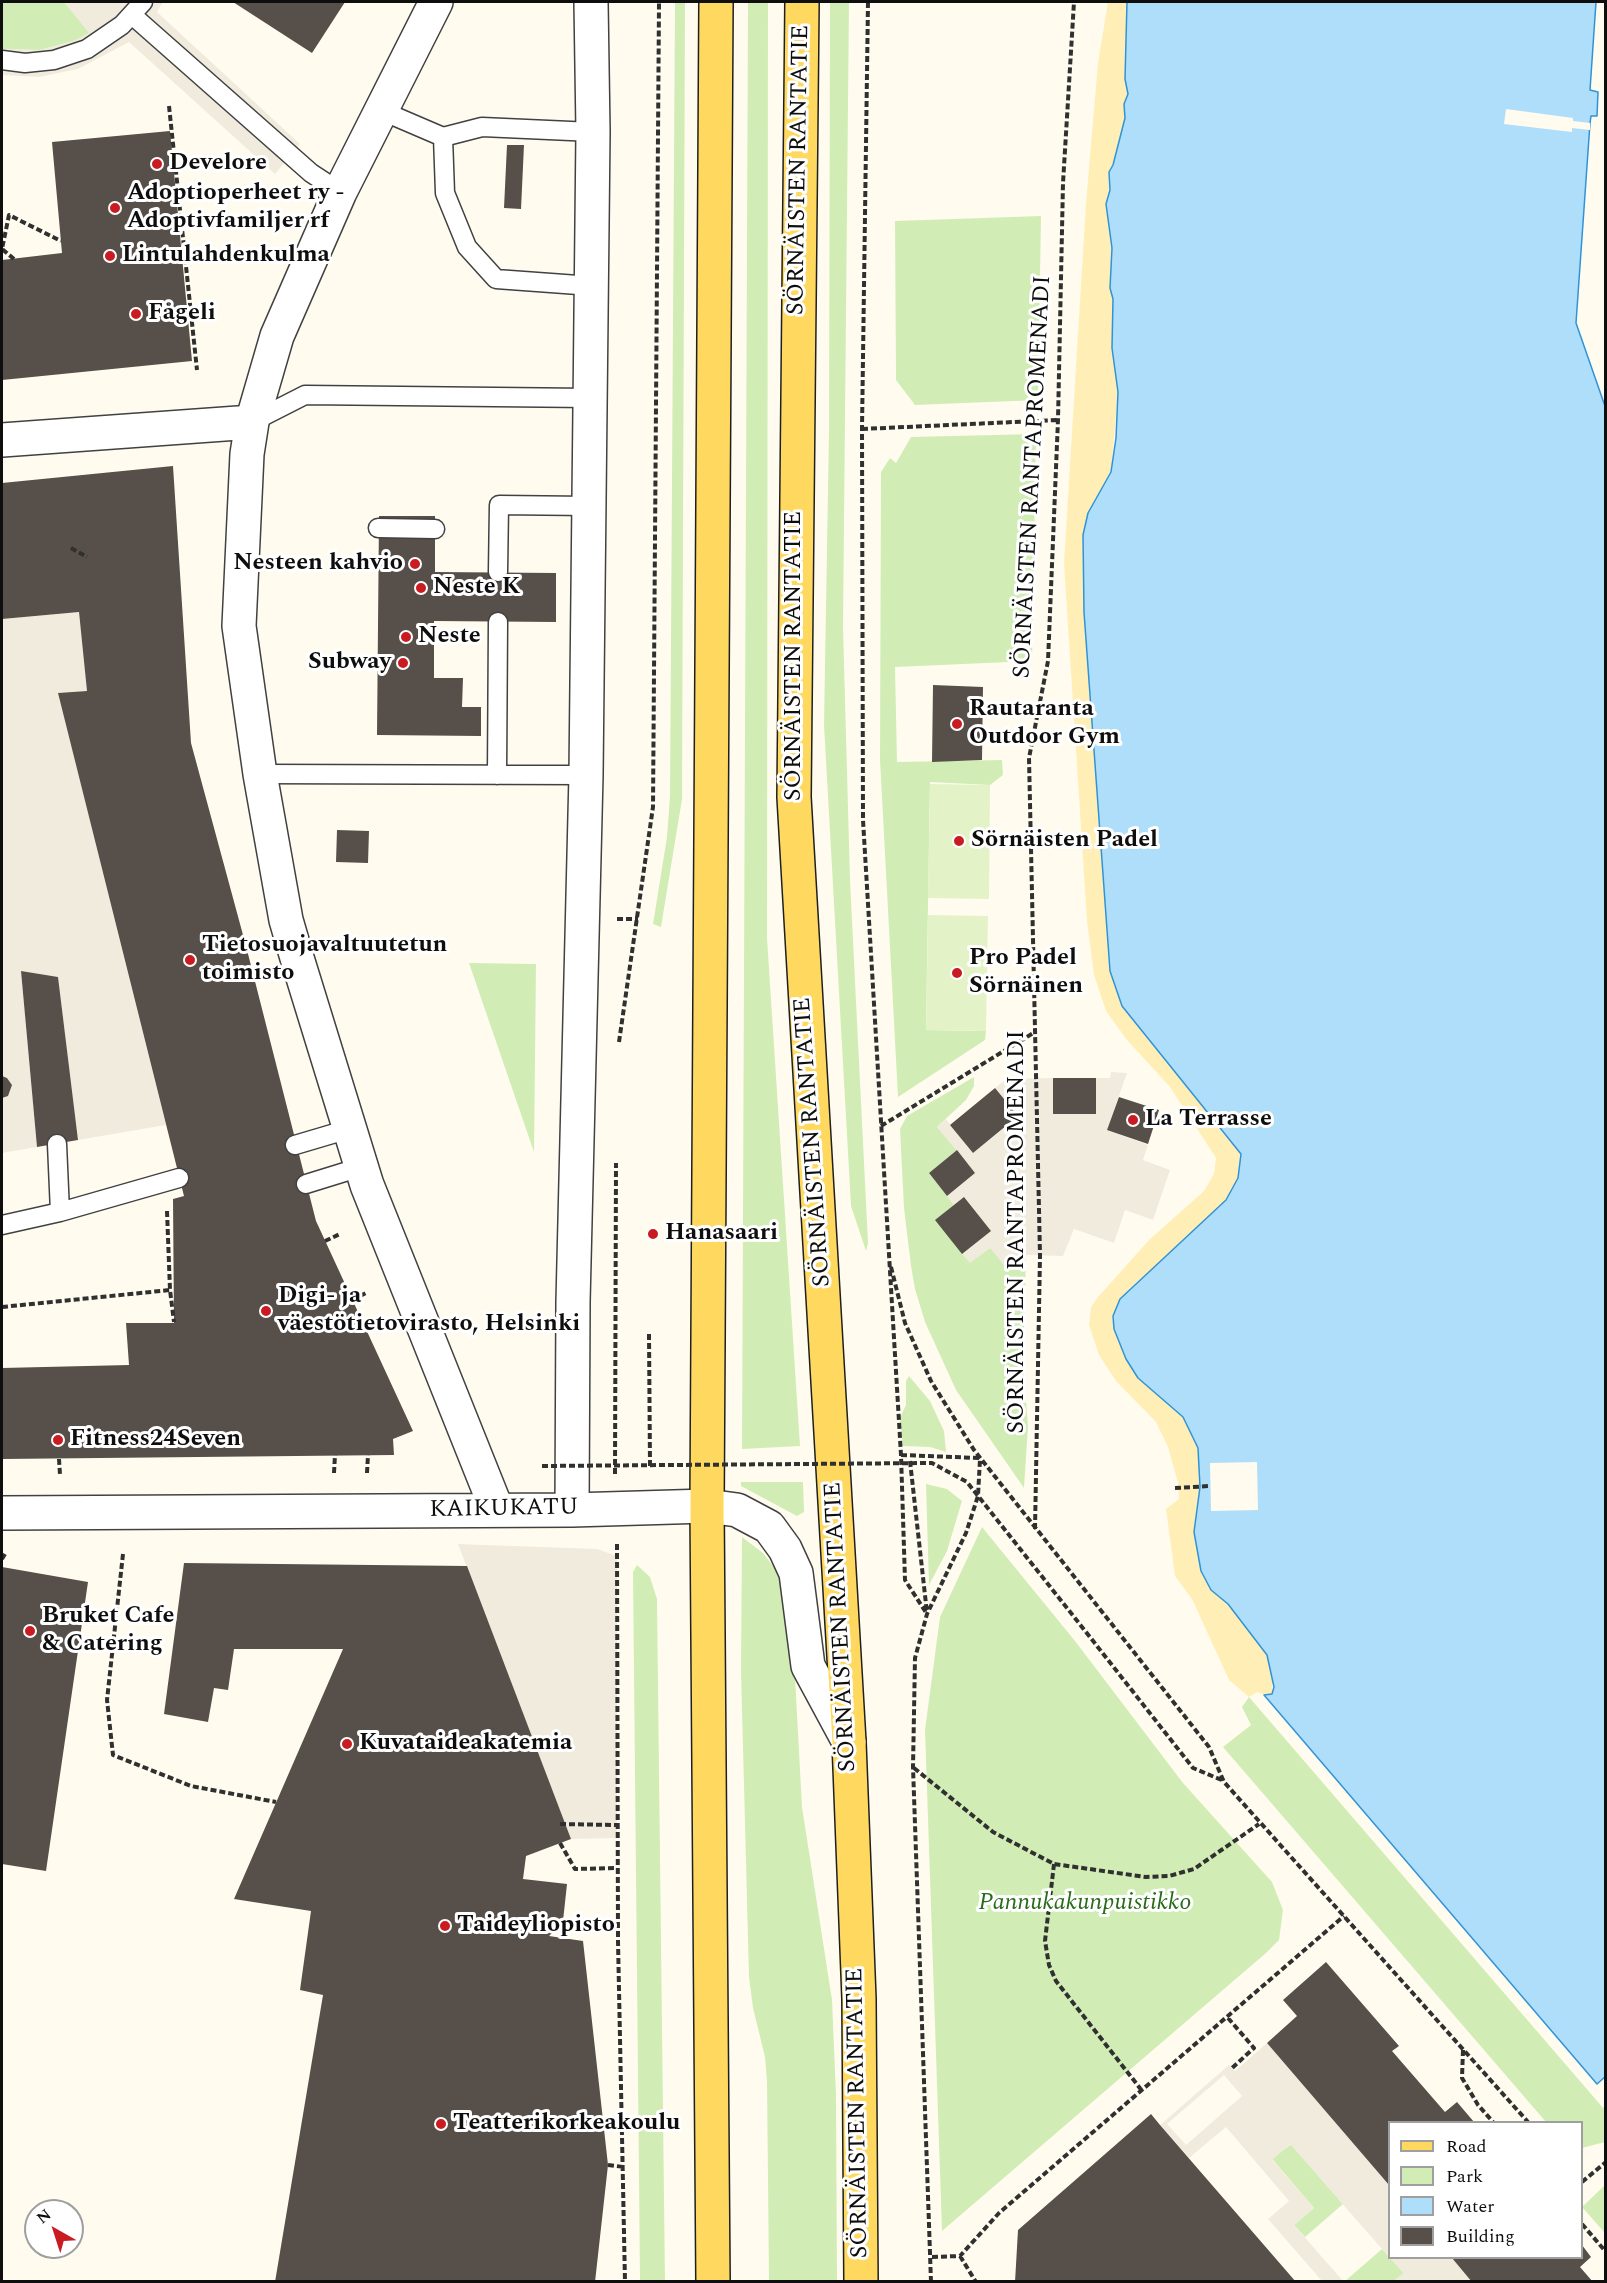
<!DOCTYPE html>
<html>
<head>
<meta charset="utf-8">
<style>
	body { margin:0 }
	#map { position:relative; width:1607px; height:2283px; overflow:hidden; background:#fffcef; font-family:Spectral,serif }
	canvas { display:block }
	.frame { position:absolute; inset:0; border:3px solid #0e0e0e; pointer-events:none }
	.legend { position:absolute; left:1388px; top:2121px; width:195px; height:138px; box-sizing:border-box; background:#fff; border:2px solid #9f9f9f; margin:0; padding:8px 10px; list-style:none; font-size:18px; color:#0e0e0e }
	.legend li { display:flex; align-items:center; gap:12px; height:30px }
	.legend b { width:30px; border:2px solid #9f9f9f }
	.north { position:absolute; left:24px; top:2199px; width:60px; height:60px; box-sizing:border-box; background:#fff; border:2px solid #9f9f9f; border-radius:50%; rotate:321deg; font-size:16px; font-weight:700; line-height:24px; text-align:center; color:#0e0e0e }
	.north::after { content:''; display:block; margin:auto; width:21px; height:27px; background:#c91b22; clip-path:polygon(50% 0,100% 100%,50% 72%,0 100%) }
</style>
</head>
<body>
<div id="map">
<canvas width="1607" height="2283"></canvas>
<div class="frame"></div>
<ul class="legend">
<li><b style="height:8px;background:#ffd95f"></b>Road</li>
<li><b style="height:16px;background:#d1edb5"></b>Park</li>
<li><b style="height:16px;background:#afdefb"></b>Water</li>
<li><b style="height:16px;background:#574f49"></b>Building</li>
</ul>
<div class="north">N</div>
</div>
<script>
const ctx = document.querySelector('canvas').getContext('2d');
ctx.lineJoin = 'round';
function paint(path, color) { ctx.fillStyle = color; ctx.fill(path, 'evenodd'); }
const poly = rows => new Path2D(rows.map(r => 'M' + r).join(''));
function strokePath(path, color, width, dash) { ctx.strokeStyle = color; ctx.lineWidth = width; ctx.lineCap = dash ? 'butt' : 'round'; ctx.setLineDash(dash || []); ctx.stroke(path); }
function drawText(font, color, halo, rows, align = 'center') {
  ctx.font = font + ' Spectral,serif'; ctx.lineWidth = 6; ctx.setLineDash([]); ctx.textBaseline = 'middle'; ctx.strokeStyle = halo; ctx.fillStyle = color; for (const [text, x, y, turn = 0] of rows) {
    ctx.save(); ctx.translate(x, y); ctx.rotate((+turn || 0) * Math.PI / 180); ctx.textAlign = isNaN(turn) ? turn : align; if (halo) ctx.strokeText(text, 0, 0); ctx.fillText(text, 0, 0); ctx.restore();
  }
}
paint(poly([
	[2,2,64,2,90,33,74,41,40,50,2,49],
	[675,2,685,2,682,799,661,927,653,924,667,837,670,796],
	[748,2,768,2,767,938,800,1446,742,1449],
	[830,2,849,2,843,627,850,880,868,1243,866,1251,851,1206,824,725,829,431],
	[1041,216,1038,400,915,405,896,380,895,221],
	[1036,434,1032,661,895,667,897,762,1002,760,1003,775,990,785,930,782,926,1030,986,1031,985,1040,898,1097,880,760,881,472,890,458,896,463,911,437],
	[469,963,536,964,534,1152],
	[974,1077,974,1086,966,1100,937,1127,957,1150,929,1173,954,1205,936,1220,970,1262,990,1248,1026,1255,1023,1364,1028,1426,1024,1488,956,1390,925,1322,915,1289,911,1266,904,1208,900,1129,907,1116],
	[909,1376,930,1401,944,1431,946,1452,930,1447,903,1446,900,1418,906,1405,906,1381],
	[741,1482,803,1482,804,1512,797,1516,741,1486],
	[926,1484,947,1489,962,1501,947,1551,929,1585],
	[982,1527,1075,1641,1183,1783,1272,1882,1283,1910,1279,1940,1266,1953,942,2231,925,1730,940,1617],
	[742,1537,763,1553,780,1575,792,1621,802,1807,832,2000,836,2095,837,2281,769,2281,767,2081,765,2057,753,2008,749,1977,741,1671],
	[637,1565,650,1577,657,1599,665,2282,640,2281,633,1572],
	[1249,1697,1598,2102,1603,2108,1605,2106,1605,2142,1582,2148,1582,2122,1546,2122,1223,1747,1251,1725,1242,1707],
	[1291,2144,1343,2204,1305,2237,1294,2225,1314,2208,1272,2159],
	[1605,2185,1605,2233,1582,2207],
	[1382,2249,1404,2273,1394,2281,1344,2282]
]), '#d1edb5');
paint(poly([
	[1108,2,1127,2,1129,12,1125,79,1128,94,1124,104,1125,118,1113,165,1109,172,1110,190,1106,204,1112,248,1110,288,1113,299,1112,348,1118,392,1111,472,1088,513,1083,535,1084,612,1110,971,1214,1123,1241,1154,1238,1178,1227,1200,1132,1287,1120,1299,1113,1316,1126,1360,1138,1378,1183,1417,1198,1448,1200,1487,1194,1532,1201,1571,1211,1590,1228,1604,1267,1655,1272,1674,1272,1694,1264,1695,1257,1692,1249,1697,1229,1680,1192,1599,1175,1576,1166,1509,1179,1499,1178,1483,1168,1447,1156,1422,1116,1381,1099,1355,1089,1325,1091,1307,1098,1297,1149,1240,1204,1191,1214,1174,1216,1158,1170,1087,1127,1040,1106,1011,1094,975,1087,921,1064,563,1086,203,1098,63]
]), '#ffefb7');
paint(poly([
	[930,784,990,785,989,899,928,898],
	[928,915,988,916,986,1031,926,1030]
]), '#e4f3c7');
paint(poly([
	[64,2,163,2,157,12,300,144,275,174,129,42,78,69,39,77,2,75,2,49,40,50,74,41,89,33],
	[79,612,87,691,58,693,166,1125,78,1140,58,977,21,971,37,1147,2,1153,2,1098,8,1096,12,1085,7,1078,2,1076,2,619],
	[1111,1072,1127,1073,1107,1130,1148,1145,1143,1160,1170,1170,1153,1220,1125,1210,1114,1243,1074,1229,1063,1256,1026,1255,1008,1270,990,1248,970,1263,962,1254,990,1231,964,1198,954,1205,947,1196,975,1173,937,1127,946,1119,973,1153,1018,1117,995,1088,1006,1079,1053,1078,1053,1114,1095,1114,1096,1078,1110,1078],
	[458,1544,597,1549,617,1556,617,1838,571,1839],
	[1267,2043,1389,2185,1389,2257,1290,2144,1272,2160,1314,2208,1294,2225,1343,2281,1322,2281,1268,2219,1289,2201,1226,2127,1189,2158,1160,2125,1229,2065,1235,2071],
	[1224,2075,1242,2096,1186,2145,1167,2124],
	[1390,2258,1452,2258,1472,2281,1394,2281,1404,2273]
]), '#f0ebdd');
const water = poly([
	[1127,2,1596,2,1590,90,1598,92,1597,116,1591,116,1590,123,1576,323,1606,409,1606,2076,1597,2084,1264,1695,1272,1694,1274,1687,1267,1655,1228,1604,1211,1590,1201,1571,1194,1532,1200,1487,1198,1448,1183,1417,1138,1378,1126,1359,1114,1329,1113,1316,1120,1299,1226,1200,1238,1178,1241,1154,1122,1006,1110,971,1084,612,1083,535,1088,513,1111,472,1116,438,1118,392,1112,348,1113,299,1110,288,1112,248,1106,204,1110,190,1109,172,1113,165,1125,118,1124,104,1128,94,1125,79,1127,2]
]);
paint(water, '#afdefb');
strokePath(water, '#3093d7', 1.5);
paint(poly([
	[1506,109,1573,118,1573,121,1590,123,1590,130,1572,128,1572,132,1504,124],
	[1257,1462,1258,1510,1211,1511,1210,1463]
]), '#fffcef');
paint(poly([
	[233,2,345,2,312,53],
	[170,131,192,361,2,380,2,260,62,253,52,142],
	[507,145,524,145,521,209,504,208],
	[173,466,191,743,246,946,316,1221,413,1431,393,1439,394,1455,2,1459,2,1368,129,1365,126,1323,174,1323,173,1199,184,1196,58,693,87,691,79,612,2,619,2,483],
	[379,516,435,516,435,572,556,573,556,622,434,621,434,678,463,678,462,707,481,707,481,736,377,735],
	[933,685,983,687,982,760,932,762],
	[337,830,369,831,368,863,336,862],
	[21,971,58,977,78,1140,37,1147],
	[2,1076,7,1078,12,1085,8,1096,2,1098],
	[1053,1078,1096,1078,1096,1114,1053,1114],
	[995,1088,1018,1116,973,1153,950,1125],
	[1119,1097,1159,1110,1148,1144,1107,1130],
	[957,1150,975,1173,947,1196,929,1173],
	[964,1197,991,1231,962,1254,935,1220],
	[184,1563,467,1566,571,1839,526,1856,523,1879,567,1884,563,1921,558,1920,557,1928,549,1936,583,1941,608,2165,595,2282,275,2282,323,1995,300,1990,311,1911,234,1899,343,1649,234,1649,228,1690,214,1688,208,1722,164,1714],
	[2,1567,88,1582,46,1871,2,1864],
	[1326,1962,1399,2046,1392,2051,1445,2112,1457,2102,1474,2122,1389,2122,1389,2185,1267,2043,1297,2016,1283,2000],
	[1151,2114,1160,2125,1296,2282,1015,2282,1018,2230],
	[1582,2245,1591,2257,1580,2267,1593,2282,1472,2282,1452,2258,1582,2258]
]), '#574f49');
const service = poly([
	[132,15,311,173,340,192],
	[2,60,25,63,54,60,87,49,122,25,143,2],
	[380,110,443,137,482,127,593,132],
	[443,137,445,193,467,247,496,279,592,286],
	[252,422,305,395,590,398],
	[378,528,435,529],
	[498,572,499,505,589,506],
	[260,774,586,775],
	[497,775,498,622],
	[57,1144,60,1212],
	[295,1145,349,1129],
	[306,1184,361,1167],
	[2,1225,60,1212,179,1178]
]);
const minor = poly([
	[436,2,340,192,277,336,252,422,247,454,239,626,260,774,286,920,297,958,367,1185,497,1510],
	[2,440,252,422],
	[572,1510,573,1302,586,775,593,132,591,2],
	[2,1513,572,1510,707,1506,737,1510,769,1527,785,1549,796,1573,808,1666,849,1742]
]);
const primary = poly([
	[802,2,794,797,849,1742,859,1999,861,2282],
	[713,2282,707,1506,716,2]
]);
strokePath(service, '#414141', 21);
strokePath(minor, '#414141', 36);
strokePath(primary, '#1f1f1f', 36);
strokePath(poly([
	[868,2,862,429,863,820,901,1455,905,1580,927,1614],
	[169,106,197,370],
	[163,252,169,250],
	[14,259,2,249,9,215,61,241],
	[862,429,1058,420],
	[71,548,87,557],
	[617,919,638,919],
	[619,1042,653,807,659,2],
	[881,1126,1035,1032],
	[167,1211,170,1290,174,1322],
	[325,1241,340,1234],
	[891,1267,905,1323,931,1381,974,1450,1209,1747,1224,1782,1528,2122],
	[352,1300,366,1293],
	[2,1307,170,1290],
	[649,1334,650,1466],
	[901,1455,979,1458],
	[59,1459,60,1475],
	[910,1461,927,1613],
	[334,1473,335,1455],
	[367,1473,368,1455],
	[615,1474,616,1163],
	[1175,1488,1210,1486],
	[1035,1529,1040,1255,1029,758,1048,661,1058,420,1063,183,1074,2],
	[617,1544,618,1941,625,2282],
	[123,1554,107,1700,113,1755,191,1786,276,1802],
	[2,1559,5,1554],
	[1086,1632,1193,1768,1224,1781],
	[914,1768,993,1832,1054,1864,1146,1877,1169,1876,1194,1869,1259,1824],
	[560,1824,617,1825],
	[560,1843,575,1869,617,1868],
	[1054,1864,1045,1941,1049,1965,1056,1981,1143,2092],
	[1228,2018,1254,2048,1232,2068],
	[1463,2050,1462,2078,1478,2105,1493,2122],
	[608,2165,624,2167],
	[1582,2182,1606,2162],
	[1582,2224,1606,2252],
	[960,2256,976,2282],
	[932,2257,960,2256,999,2213,1344,1916],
	[931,2282,913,1767,915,1658,927,1614,966,1533,978,1496,980,1459]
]), '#303030', 4, [6, 3]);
strokePath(service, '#fff', 18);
strokePath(minor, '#fff', 33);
strokePath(primary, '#ffd95f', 33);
strokePath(poly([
	[542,1466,932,1463,967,1482,1086,1632]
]), '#303030', 4, [6, 3]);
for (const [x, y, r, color] of [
	[157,164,6,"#c91b22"],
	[115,208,6,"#c91b22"],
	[110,256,6,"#c91b22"],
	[136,314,6,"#c91b22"],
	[415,564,6,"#c91b22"],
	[421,588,6,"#c91b22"],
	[406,637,6,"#c91b22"],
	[403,663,6,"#c91b22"],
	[957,724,6,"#c91b22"],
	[959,841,6,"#c91b22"],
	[190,960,6,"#c91b22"],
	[957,973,6,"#c91b22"],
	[1133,1120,6,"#c91b22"],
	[653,1234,6,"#c91b22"],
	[266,1311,6,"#c91b22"],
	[58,1440,6,"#c91b22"],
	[30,1631,6,"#c91b22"],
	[347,1744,6,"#c91b22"],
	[445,1926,6,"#c91b22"],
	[441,2124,6,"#c91b22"]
]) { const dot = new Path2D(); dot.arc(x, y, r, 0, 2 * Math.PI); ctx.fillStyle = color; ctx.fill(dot); strokePath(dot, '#fff', 2); }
drawText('bold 24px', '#0e0e0e', '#fff', [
	["Develore",169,164],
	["Adoptioperheet ry -",127,194],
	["Adoptivfamiljer rf",127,222],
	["Lintulahdenkulma",122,256],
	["Fågeli",148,314],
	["Nesteen kahvio",403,564,"right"],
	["Neste K",433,588],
	["Neste",418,637],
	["Subway",391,663,"right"],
	["Rautaranta",969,710],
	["Outdoor Gym",969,738],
	["Sörnäisten Padel",971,841],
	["Tietosuojavaltuutetun",202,946],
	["toimisto",202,974],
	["Pro Padel",969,959],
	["Sörnäinen",969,987],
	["La Terrasse",1145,1120],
	["Hanasaari",665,1234],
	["Digi- ja",278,1297],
	["väestötietovirasto, Helsinki",278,1325],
	["Fitness24Seven",70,1440],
	["Bruket Cafe",42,1617],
	["& Catering",42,1645],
	["Kuvataideakatemia",359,1744],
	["Taideyliopisto",457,1926],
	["Teatterikorkeakoulu",453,2124]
], 'left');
drawText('24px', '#0e0e0e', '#fff', [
	["SÖRNÄISTEN RANTATIE",800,170,-89],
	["SÖRNÄISTEN RANTAPROMENADI",1034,477,-87],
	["SÖRNÄISTEN RANTATIE",795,656,-90],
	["SÖRNÄISTEN RANTATIE",814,1142,-94],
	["SÖRNÄISTEN RANTAPROMENADI",1018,1232,-90],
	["KAIKUKATU",504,1510,-1],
	["SÖRNÄISTEN RANTATIE",842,1627,-93],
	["SÖRNÄISTEN RANTATIE",859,2113,-91]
]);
drawText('italic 24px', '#296b19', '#fff', [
	["Pannukakunpuistikko",1085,1904]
]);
</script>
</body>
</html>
